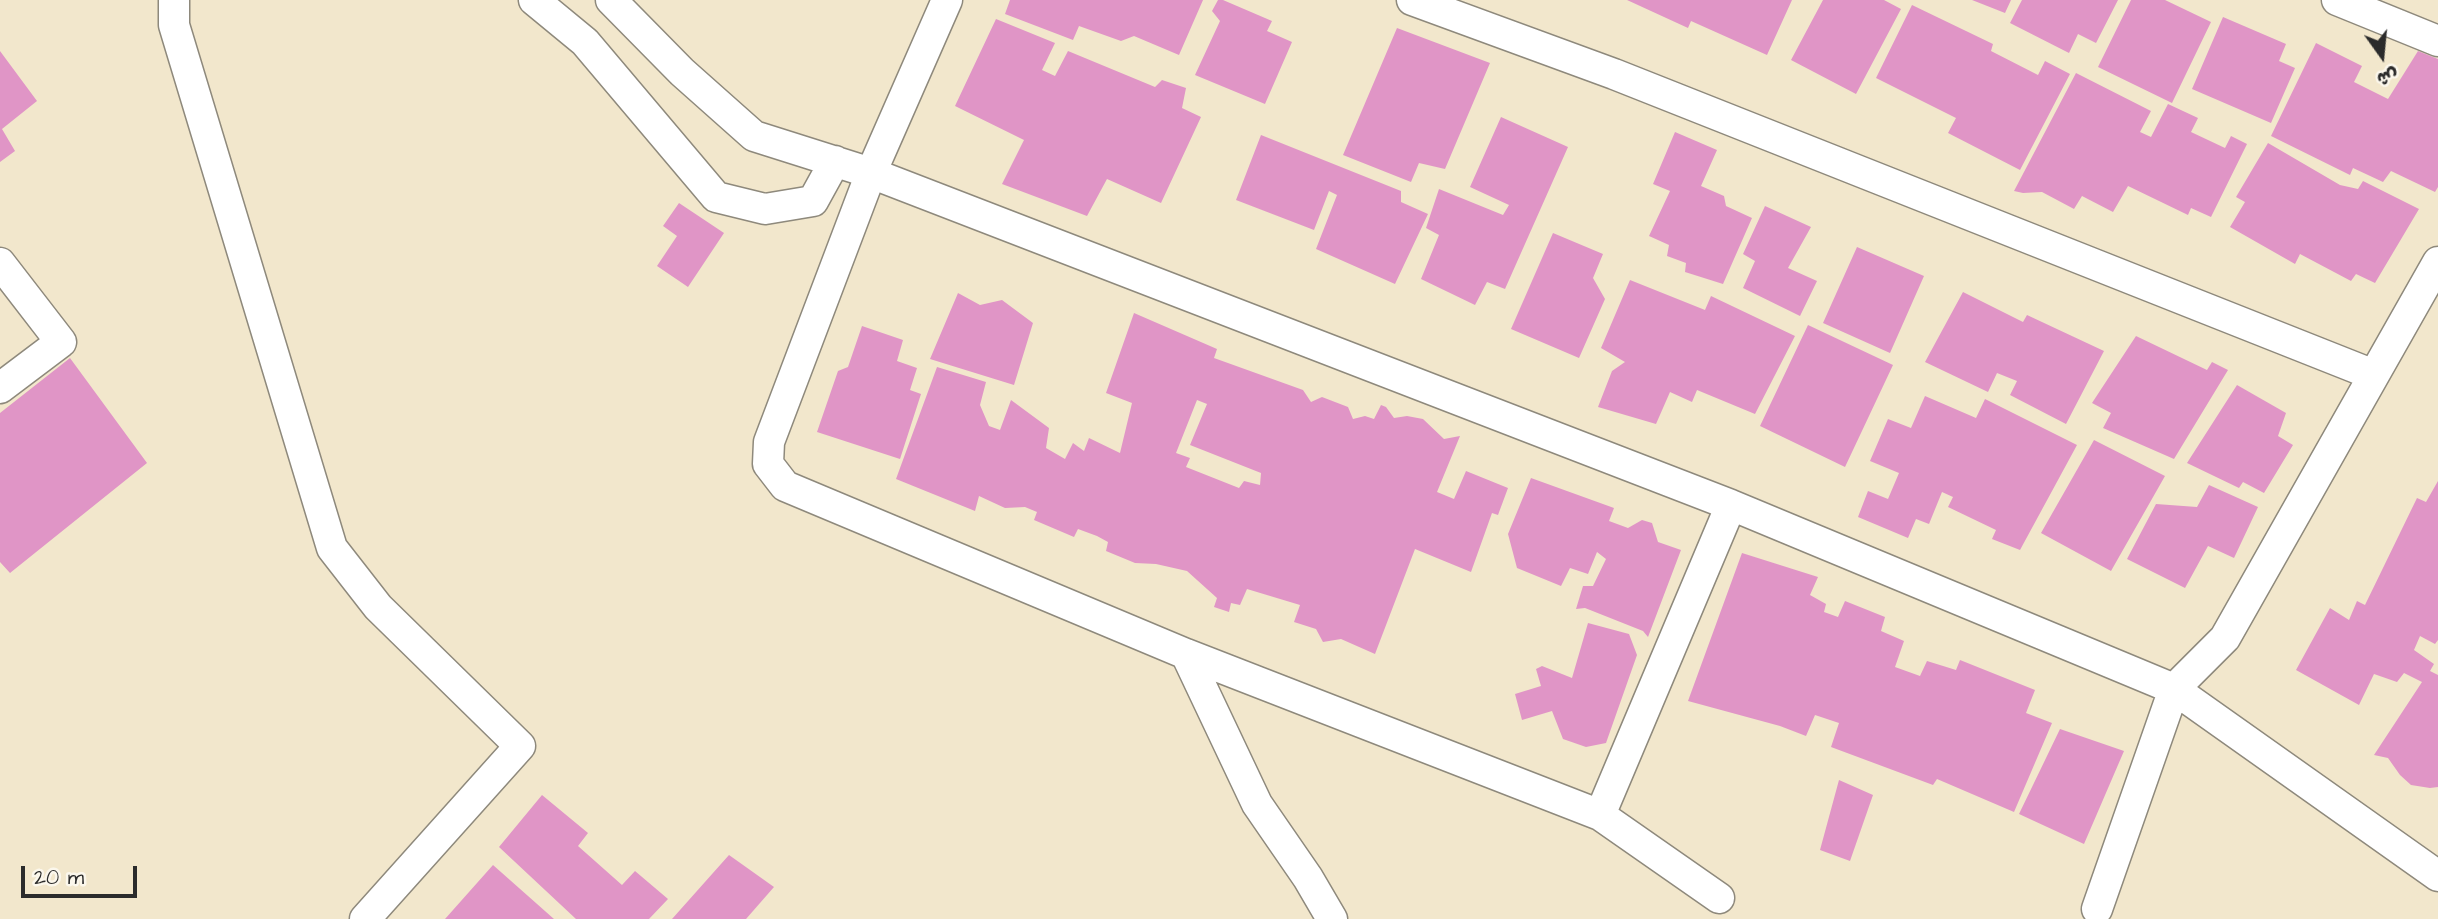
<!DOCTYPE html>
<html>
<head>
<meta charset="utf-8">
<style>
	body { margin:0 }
	#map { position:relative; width:2438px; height:919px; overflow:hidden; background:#f2e7cc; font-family:"Architects Daughter","Playpen Sans Arabic",sans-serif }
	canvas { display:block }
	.north { position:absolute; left:2347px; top:21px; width:70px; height:70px; -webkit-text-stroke:5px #fbf7ec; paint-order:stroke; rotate:165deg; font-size:19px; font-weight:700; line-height:28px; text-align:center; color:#2b2b2b }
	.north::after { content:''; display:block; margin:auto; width:24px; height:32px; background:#2b2b2b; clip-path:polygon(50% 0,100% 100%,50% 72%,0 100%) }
	.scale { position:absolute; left:21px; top:866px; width:116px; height:32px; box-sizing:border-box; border:4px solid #2b2b2b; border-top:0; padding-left:9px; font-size:21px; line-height:24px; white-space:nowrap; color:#2b2b2b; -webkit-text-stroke:5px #fbf7ec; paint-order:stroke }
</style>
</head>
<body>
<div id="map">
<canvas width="2438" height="919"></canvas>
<div class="north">ش</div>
<div class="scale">20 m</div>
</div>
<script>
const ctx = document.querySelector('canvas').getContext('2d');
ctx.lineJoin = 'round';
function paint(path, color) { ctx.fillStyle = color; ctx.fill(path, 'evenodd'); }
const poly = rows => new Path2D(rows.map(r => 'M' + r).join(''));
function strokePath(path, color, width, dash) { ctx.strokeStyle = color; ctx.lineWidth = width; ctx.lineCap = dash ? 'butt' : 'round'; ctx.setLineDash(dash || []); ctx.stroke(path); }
paint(poly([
	[1010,0,1203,0,1179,55,1134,36,1121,41,1079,26,1073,40,1005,14],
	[1218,0,1223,0,1272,21,1267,31,1292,42,1265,104,1195,75,1220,21,1212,11],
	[1627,0,1792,0,1767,55,1691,21,1688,28],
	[1823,0,1884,0,1901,9,1856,94,1791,60],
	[1972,0,2011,0,2005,13],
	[2022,0,2118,0,2096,43,2078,34,2069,53,2010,23],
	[2131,0,2165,0,2211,22,2172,103,2098,67],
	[1912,5,1993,44,1991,51,2038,75,2045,61,2070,74,2020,170,1948,133,1956,118,1876,78],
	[2223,17,2286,44,2279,61,2295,68,2271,123,2192,89],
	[996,19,1055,43,1042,70,1055,76,1068,51,1155,87,1162,80,1186,88,1182,108,1201,117,1161,203,1107,179,1087,216,1002,184,1024,140,955,106],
	[1397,28,1490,63,1445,169,1419,163,1411,182,1343,155],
	[2316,43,2362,66,2354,82,2388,99,2418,51,2438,59,2438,187,2435,192,2391,171,2383,182,2353,168,2350,175,2271,136],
	[0,51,37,101,2,129,15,151,0,162],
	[2076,73,2151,111,2140,132,2151,137,2168,104,2198,118,2191,132,2225,148,2231,136,2247,144,2211,217,2191,208,2188,215,2128,186,2113,212,2082,196,2074,209,2042,192,2023,193,2014,191],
	[1501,117,1568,147,1505,289,1487,282,1475,305,1421,279,1439,235,1426,228,1439,189,1503,215,1509,205,1470,187],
	[1675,132,1717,150,1701,186,1724,196,1726,206,1752,218,1723,284,1685,272,1686,263,1667,256,1669,245,1649,236,1670,191,1653,184],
	[1261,135,1401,191,1401,202,1428,214,1395,284,1316,249,1337,195,1329,191,1314,230,1236,200],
	[2268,143,2340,185,2358,189,2363,181,2419,209,2375,283,2356,274,2351,281,2300,254,2295,264,2230,227,2245,202,2236,197],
	[679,203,724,233,688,287,657,266,677,236,663,226],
	[1765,206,1811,227,1788,268,1817,281,1800,316,1743,288,1755,261,1743,254],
	[1553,233,1603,254,1593,278,1605,299,1579,358,1511,329],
	[1857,247,1924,276,1890,353,1823,323],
	[1630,280,1705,310,1711,296,1795,336,1755,414,1697,390,1692,402,1670,392,1656,424,1598,407,1612,371,1625,362,1601,348],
	[1963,292,2023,322,2027,315,2104,351,2066,424,2010,395,2017,381,1997,373,1988,392,1925,362],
	[958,293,980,305,1002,300,1033,323,1014,385,930,359],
	[1134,313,1217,349,1214,358,1303,390,1311,402,1322,397,1348,407,1353,419,1365,416,1374,419,1381,405,1386,407,1394,418,1407,416,1423,419,1444,439,1460,436,1437,492,1454,499,1466,471,1508,488,1498,515,1492,513,1471,572,1415,549,1375,654,1341,639,1323,642,1316,629,1294,622,1300,605,1247,589,1240,605,1231,603,1229,612,1214,607,1217,598,1187,571,1156,564,1135,563,1106,551,1108,542,1097,536,1078,529,1074,537,1034,520,1037,512,1025,507,1005,508,979,496,975,511,896,479,937,367,986,382,980,405,989,426,1000,430,1011,400,1049,428,1046,448,1065,459,1073,443,1084,451,1089,438,1120,453,1132,403,1106,393],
	[1197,400,1207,404,1190,445,1261,473,1260,485,1244,481,1239,488,1186,467,1190,458,1176,453],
	[1808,325,1893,365,1845,467,1760,426],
	[862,326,903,340,897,361,917,368,910,390,921,394,900,459,817,432,838,371,848,367],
	[2136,336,2207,370,2212,362,2228,370,2174,459,2103,428,2111,413,2092,403],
	[70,358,147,463,10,573,0,562,0,413],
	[2237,385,2286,413,2278,436,2293,445,2264,493,2243,482,2239,488,2187,463],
	[1925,396,1976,418,1985,399,2077,445,2020,550,1992,539,1996,530,1948,507,1953,497,1942,492,1929,524,1916,519,1908,538,1858,517,1868,491,1888,499,1899,473,1870,461,1888,419,1911,428],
	[2094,440,2165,476,2111,571,2041,533],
	[1531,478,1614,508,1609,521,1628,528,1642,520,1652,523,1658,542,1681,550,1648,637,1643,631,1585,608,1576,609,1583,586,1593,586,1606,559,1597,552,1588,574,1570,568,1561,586,1517,568,1508,534],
	[2438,481,2438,640,2435,644,2420,636,2414,650,2434,664,2430,671,2438,675,2438,787,2430,788,2411,785,2400,775,2388,758,2374,755,2422,682,2404,673,2397,682,2374,674,2359,705,2296,670,2330,608,2349,620,2357,601,2365,605,2417,498,2426,502],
	[2209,485,2258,507,2234,558,2208,546,2185,588,2127,559,2156,504,2197,507],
	[1742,553,1818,577,1810,595,1826,604,1824,612,1838,617,1845,601,1885,617,1881,631,1904,641,1895,667,1920,676,1927,661,1956,670,1960,660,2035,690,2026,713,2052,723,2014,812,1937,779,1933,785,1831,747,1839,723,1815,715,1806,736,1780,726,1688,701],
	[1588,623,1629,634,1637,655,1606,743,1586,747,1563,739,1552,711,1522,720,1515,694,1541,686,1536,669,1542,666,1572,678],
	[2060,729,2124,751,2084,844,2019,814],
	[1839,780,1873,795,1850,861,1820,850],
	[542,795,588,833,578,846,622,885,635,871,668,899,649,919,576,919,499,847],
	[729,855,774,887,746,919,672,919],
	[493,865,554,919,445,919]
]), '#e095c6');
const minor = poly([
	[174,0,174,25,332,548,378,607,520,746,365,919],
	[534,0,585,42,716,197,765,209,813,201,835,161],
	[611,0,682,72,754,136,871,173,1731,505,2174,689,2438,876],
	[947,0,871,173,769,442,768,464,785,486,1186,654,1600,815,1719,898],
	[1412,0,1614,74,2374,375],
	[2337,0,2438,41],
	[0,263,61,342,0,388],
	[1186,654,1257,804,1308,878,1332,919],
	[1600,815,1731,505],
	[2097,909,2174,689,2225,638,2438,262]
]);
strokePath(minor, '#8e897c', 33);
strokePath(minor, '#fff', 30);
</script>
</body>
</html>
